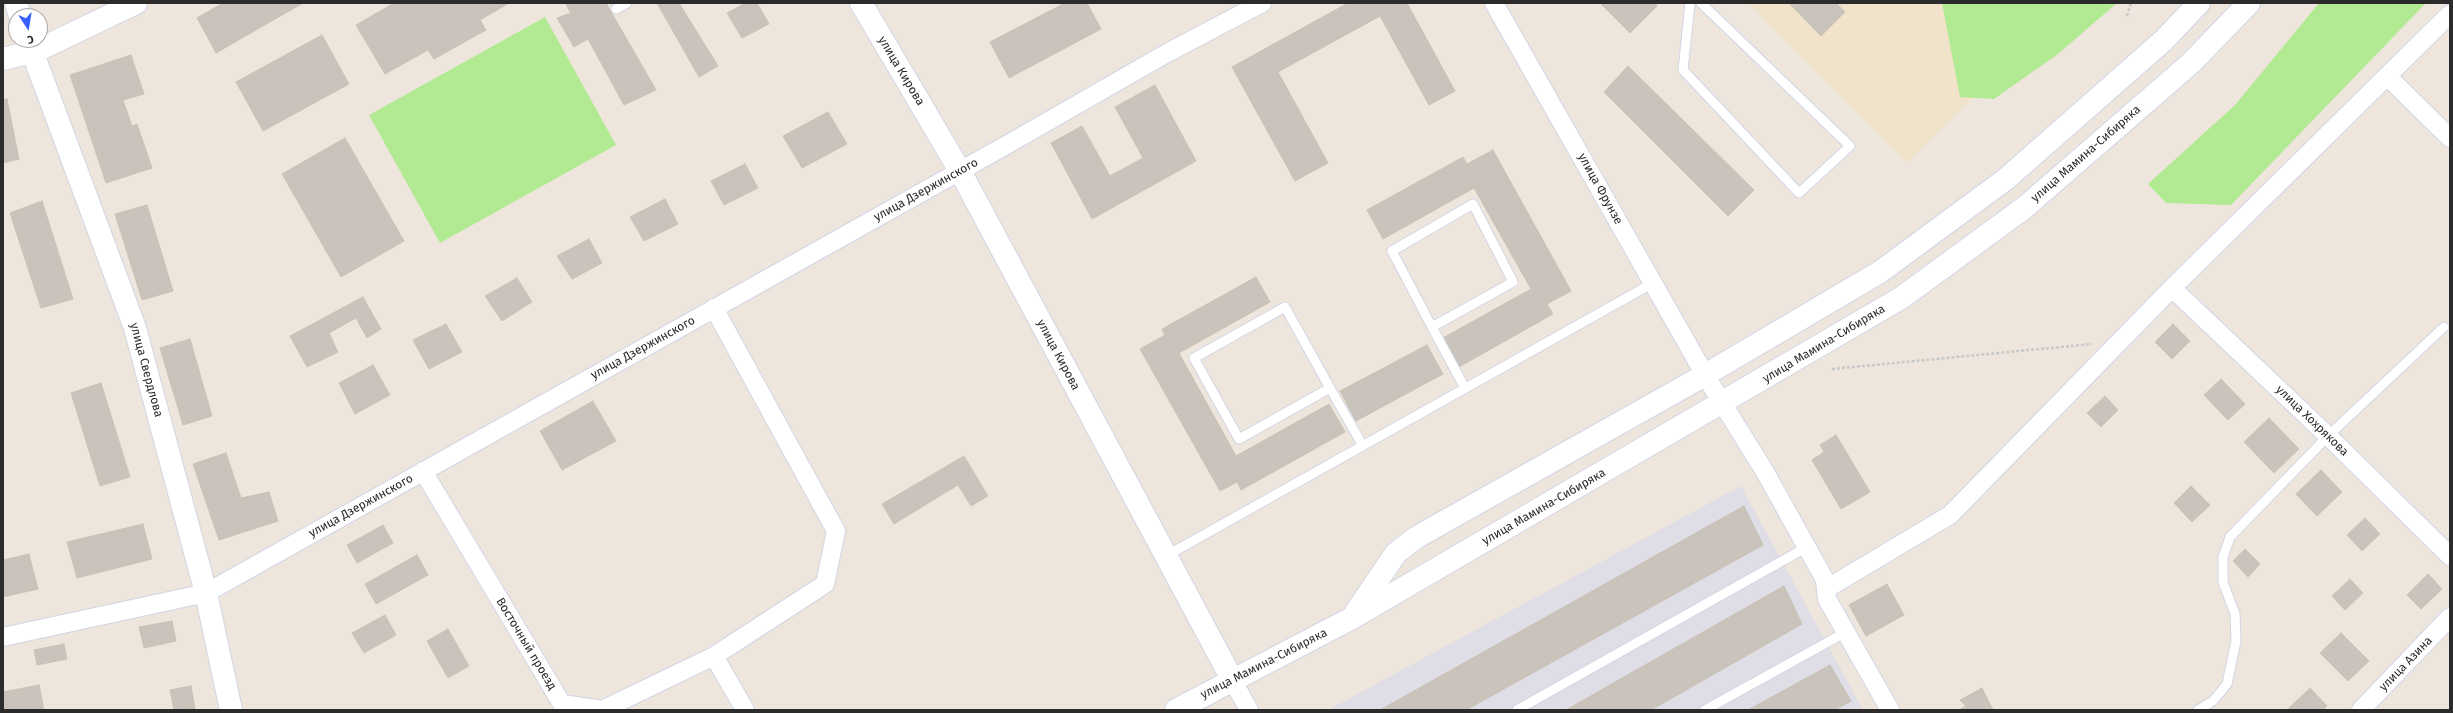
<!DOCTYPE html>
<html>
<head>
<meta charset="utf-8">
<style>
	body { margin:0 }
	#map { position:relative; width:2453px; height:713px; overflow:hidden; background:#eee6dc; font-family:"Fira Sans",sans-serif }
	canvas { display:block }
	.frame { position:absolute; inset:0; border:4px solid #2b2b2b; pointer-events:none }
	.north { position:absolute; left:8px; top:8px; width:40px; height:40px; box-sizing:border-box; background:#fff; border:1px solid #aaa; border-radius:50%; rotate:168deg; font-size:11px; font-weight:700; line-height:16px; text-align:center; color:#2b2b2b }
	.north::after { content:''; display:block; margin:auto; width:14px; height:18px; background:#3760ff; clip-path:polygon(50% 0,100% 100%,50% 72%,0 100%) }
</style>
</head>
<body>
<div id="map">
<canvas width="2453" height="713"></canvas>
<div class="frame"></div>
<div class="north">С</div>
</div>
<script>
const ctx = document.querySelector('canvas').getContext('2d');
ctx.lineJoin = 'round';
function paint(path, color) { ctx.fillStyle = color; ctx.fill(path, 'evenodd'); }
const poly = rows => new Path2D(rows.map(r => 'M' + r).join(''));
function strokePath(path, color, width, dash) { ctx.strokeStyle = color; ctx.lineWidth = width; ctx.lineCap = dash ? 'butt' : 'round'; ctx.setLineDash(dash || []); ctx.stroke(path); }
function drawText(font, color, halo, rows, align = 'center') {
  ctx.font = font + ' "Fira Sans",sans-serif'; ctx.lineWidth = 4; ctx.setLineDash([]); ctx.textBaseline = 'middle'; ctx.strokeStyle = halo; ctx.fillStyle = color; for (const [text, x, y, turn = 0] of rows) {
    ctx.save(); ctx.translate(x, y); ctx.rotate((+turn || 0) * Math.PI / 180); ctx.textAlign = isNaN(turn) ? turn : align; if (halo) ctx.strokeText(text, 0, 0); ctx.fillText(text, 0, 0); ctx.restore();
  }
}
paint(poly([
	[1741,486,1863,710,1328,710]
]), '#dfdde6');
paint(poly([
	[1748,3,2069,3,1907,163]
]), '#f1e3ca');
paint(poly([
	[2117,3,2058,54,1994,99,1960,97,1942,3],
	[2319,3,2426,3,2231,205,2166,203,2148,184,2235,105],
	[545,17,616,145,440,243,369,115]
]), '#b2e993');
const building = poly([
	[223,3,303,3,216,53,197,18,223,3],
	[394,3,509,3,480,20,486,30,434,59,428,50,385,74,356,25,394,3],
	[565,3,606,3,656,90,624,105,588,39,574,47,557,18,571,13,565,3],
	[657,3,679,3,718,66,699,77,657,3],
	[746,3,757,3,769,24,742,38,727,13,746,3],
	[1065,3,1087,3,1101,29,1009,78,990,42,1065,3],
	[1348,3,1407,3,1455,91,1429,105,1380,16,1278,72,1328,163,1295,181,1232,67,1348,3],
	[1600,3,1655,3,1657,6,1630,33,1600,3],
	[1789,3,1836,3,1845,12,1821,36,1789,3],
	[322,35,349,84,263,131,236,82,322,35],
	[131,55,144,94,123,100,132,126,137,124,152,168,106,183,70,75,131,55],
	[1628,66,1754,190,1728,216,1604,92,1628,66],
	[1155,85,1196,161,1092,219,1051,143,1082,126,1110,176,1143,158,1115,107,1155,85],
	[7,99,19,159,3,163,3,100,7,99],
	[828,112,847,144,802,168,783,136,828,112],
	[345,138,404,241,341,277,282,174,345,138],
	[1493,150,1571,291,1547,304,1553,314,1457,368,1441,339,1531,289,1474,188,1383,239,1367,210,1463,157,1467,164,1493,150],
	[745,164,758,188,724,205,711,181,745,164],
	[665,199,678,224,644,241,630,217,665,199],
	[42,201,73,299,41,308,10,213,42,201],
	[147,205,173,291,142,300,115,214,147,205],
	[589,239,602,263,572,279,557,256,589,239],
	[1256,277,1270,302,1179,353,1236,456,1329,404,1345,432,1241,490,1237,482,1220,491,1140,349,1165,335,1162,329,1256,277],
	[517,278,532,302,502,321,485,296,517,278],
	[363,297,381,329,367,338,356,318,329,333,338,352,307,367,290,336,363,297],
	[446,324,462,352,429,369,413,340,446,324],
	[2173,324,2190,341,2172,359,2155,342,2173,324],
	[190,339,212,416,183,425,160,348,190,339],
	[1427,345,1443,374,1356,421,1340,391,1427,345],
	[373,365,390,395,355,414,339,383,373,365],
	[2221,379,2245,404,2228,420,2204,395,2221,379],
	[101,383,130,477,100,486,71,393,101,383],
	[2105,396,2118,410,2101,427,2087,413,2105,396],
	[593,401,616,441,562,470,540,431,593,401],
	[2269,418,2299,449,2274,473,2244,442,2269,418],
	[1836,435,1870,492,1841,509,1812,460,1824,452,1820,445,1836,435],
	[226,453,241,498,269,492,278,521,219,540,193,464,226,453],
	[964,456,988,496,971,506,958,485,894,524,882,504,964,456],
	[2321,470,2342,492,2317,516,2296,494,2321,470],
	[2191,486,2210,505,2192,522,2174,503,2191,486],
	[1744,506,1763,545,1466,710,1380,710,1744,506],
	[2365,518,2380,534,2362,551,2347,535,2365,518],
	[143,524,152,559,77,578,67,542,143,524],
	[383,525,393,543,357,563,347,545,383,525],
	[2245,549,2260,564,2248,577,2233,561,2245,549],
	[29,554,38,589,3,597,3,560,29,554],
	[417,555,428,575,376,604,365,584,417,555],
	[2428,574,2442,589,2421,609,2407,595,2428,574],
	[2350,579,2363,593,2345,610,2332,596,2350,579],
	[1887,584,1904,615,1866,636,1849,605,1887,584],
	[1784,586,1802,624,1651,710,1566,710,1784,586],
	[385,615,396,635,364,653,352,633,385,615],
	[172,621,176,641,144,648,139,627,172,621],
	[448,629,469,666,448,678,427,641,448,629],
	[2341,633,2369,661,2348,681,2320,653,2341,633],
	[64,644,67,659,37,665,34,650,64,644],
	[1830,665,1851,701,1835,710,1748,710,1830,665],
	[39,685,44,710,3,710,3,692,39,685],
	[191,686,195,709,174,710,170,690,191,686],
	[1982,688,1993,710,1959,710,1966,706,1960,700,1982,688],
	[2310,688,2327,706,2323,710,2287,710,2310,688]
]);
paint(building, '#c9c3bb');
strokePath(building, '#cac2b5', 1);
const lane = poly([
	[1690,3,1683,70,1799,193,1850,146,1701,3],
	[616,9,627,3],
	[1432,327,1392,251,1473,204,1513,282,1432,327,1465,388],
	[1330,388,1285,307,1194,358,1239,439,1330,388,1363,446],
	[1166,556,1653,283],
	[1517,710,1807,547],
	[1705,710,1846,632],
	[2198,710,2213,701,2227,684,2236,641,2235,614,2223,582,2223,557,2230,537,2328,436,2444,327]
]);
const street = poly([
	[1494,3,1705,375,1765,472,1825,580,1827,599,1890,710],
	[2387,76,2450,138],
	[2172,288,2328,436,2450,556],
	[423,471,562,704,602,710,714,656,745,710],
	[1826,589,1950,515,2172,288,2450,14],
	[3,637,206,593,1010,143,1167,53,1262,3],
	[714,656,825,584,836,531,714,308],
	[1233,681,1249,710],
	[2361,710,2450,617]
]);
const secondary = poly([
	[16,3,20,16],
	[861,3,960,171,1233,681],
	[28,40,135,328,206,593,231,710],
	[3,59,38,50,136,3],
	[1356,612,1396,553,1417,537,1705,375,1880,272,2006,179,2164,40,2199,3],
	[1176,710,1352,618,1901,298,2024,208,2191,63,2249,3]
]);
strokePath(lane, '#d1d5e5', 11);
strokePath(street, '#d1d5e5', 20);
strokePath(secondary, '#d1d5e5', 24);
strokePath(poly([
	[2127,16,2131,3],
	[1832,369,2092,344]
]), '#c8c8c8', 2.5, [3, 2]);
strokePath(lane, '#fff', 9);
strokePath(street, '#fff', 18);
strokePath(secondary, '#fff', 22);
drawText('12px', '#2b2b2b', '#fff', [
	["улица Кирова",901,71,59],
	["улица Мамина-Сибиряка",2086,154,-41],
	["улица Фрунзе",1600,189,61],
	["улица Дзержинского",926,190,-29],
	["улица Мамина-Сибиряка",1824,344,-31],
	["улица Дзержинского",643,348,-29],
	["улица Кирова",1058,355,62],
	["улица Свердлова",146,370,75],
	["улица Хохрякова",2312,421,44],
	["улица Дзержинского",361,506,-29],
	["улица Мамина-Сибиряка",1544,507,-30],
	["Восточный проезд",526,644,59],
	["улица Мамина-Сибиряка",1264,664,-27],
	["улица Азина",2406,664,-46]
]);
</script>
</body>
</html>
